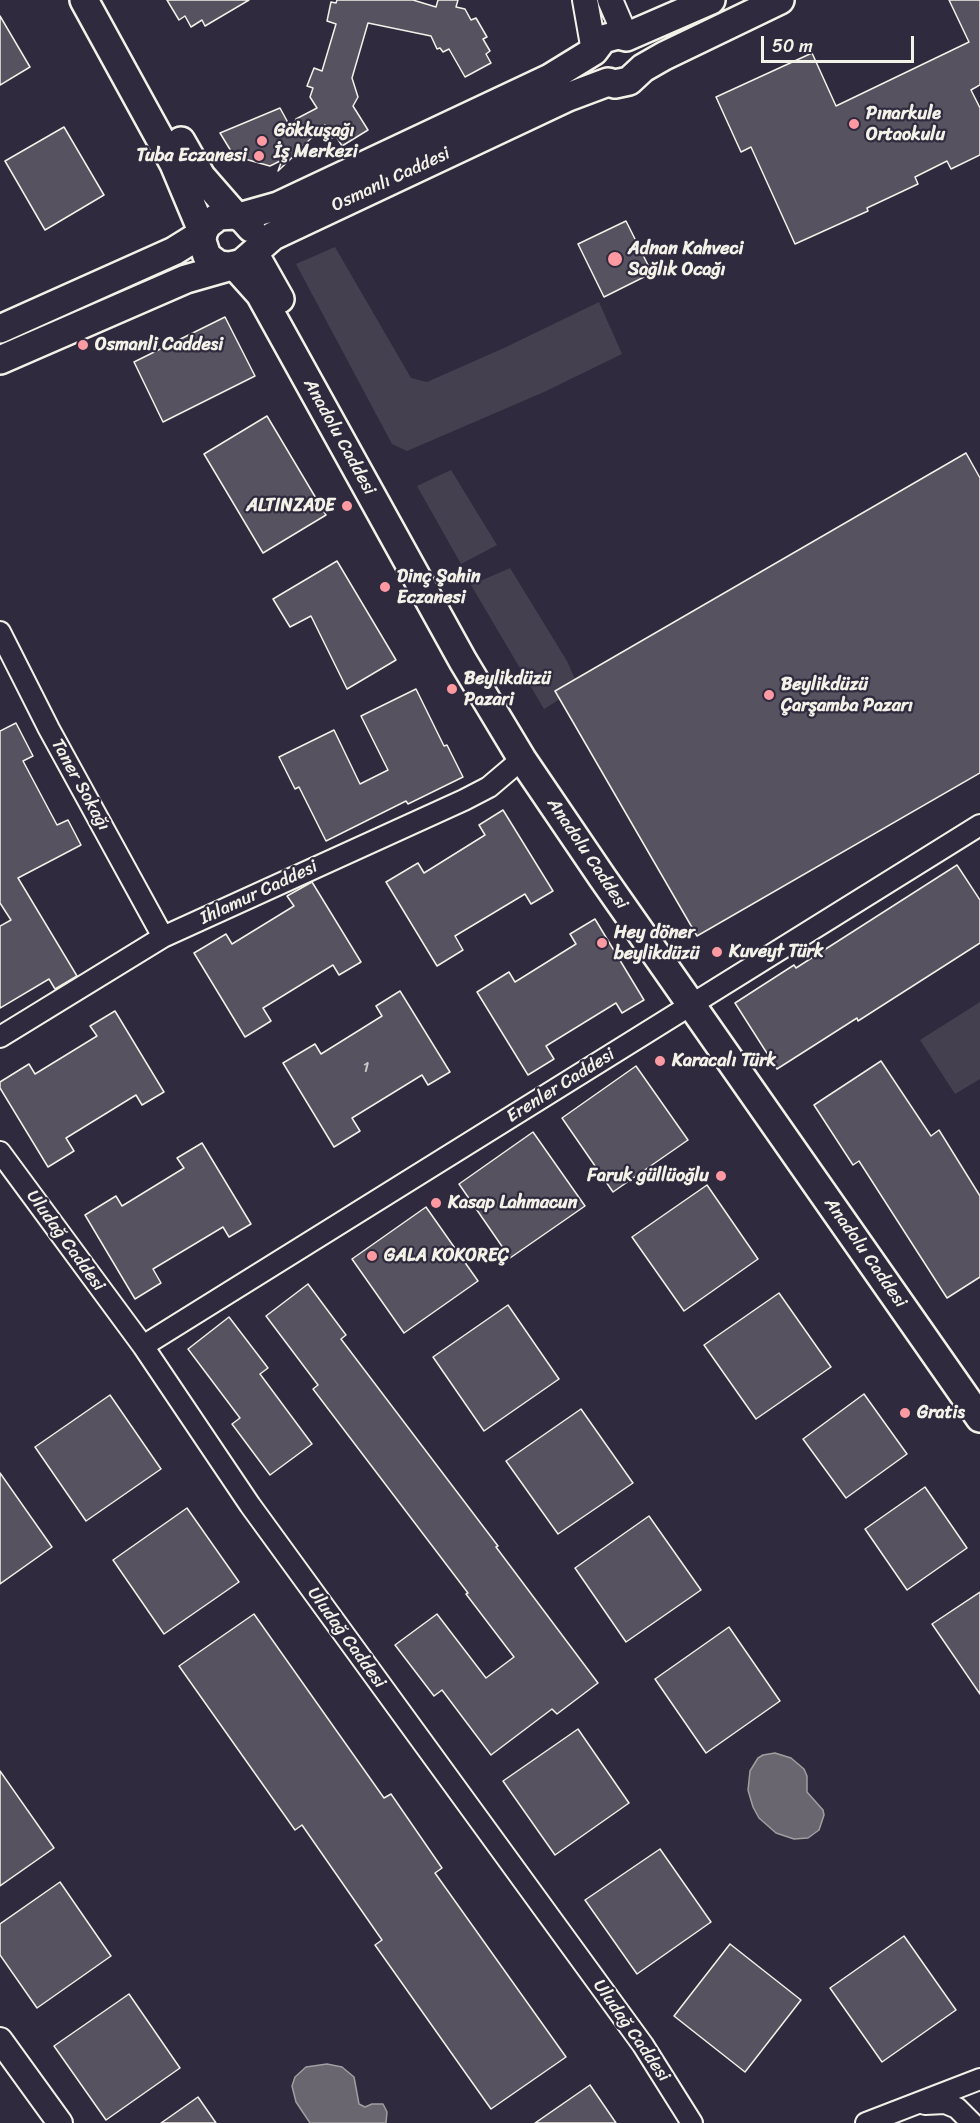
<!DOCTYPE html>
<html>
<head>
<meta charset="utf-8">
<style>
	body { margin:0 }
	#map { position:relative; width:980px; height:2123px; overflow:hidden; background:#2f2a3d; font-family:Sriracha,sans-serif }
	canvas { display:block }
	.scale { position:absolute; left:761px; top:36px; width:153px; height:27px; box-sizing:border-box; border:3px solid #f4f1e8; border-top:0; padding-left:8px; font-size:18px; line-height:21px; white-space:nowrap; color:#f4f1e8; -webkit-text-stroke:4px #2f2a3d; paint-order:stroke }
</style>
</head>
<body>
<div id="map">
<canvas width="980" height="2123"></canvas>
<div class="scale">50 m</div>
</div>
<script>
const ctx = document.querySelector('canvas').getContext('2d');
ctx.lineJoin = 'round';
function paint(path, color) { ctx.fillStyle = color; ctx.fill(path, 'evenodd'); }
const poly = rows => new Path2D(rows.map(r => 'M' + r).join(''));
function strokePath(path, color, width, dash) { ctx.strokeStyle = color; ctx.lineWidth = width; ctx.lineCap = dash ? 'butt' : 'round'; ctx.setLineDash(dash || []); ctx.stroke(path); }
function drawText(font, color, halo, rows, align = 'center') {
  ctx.font = font + ' Sriracha,sans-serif'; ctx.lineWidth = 4.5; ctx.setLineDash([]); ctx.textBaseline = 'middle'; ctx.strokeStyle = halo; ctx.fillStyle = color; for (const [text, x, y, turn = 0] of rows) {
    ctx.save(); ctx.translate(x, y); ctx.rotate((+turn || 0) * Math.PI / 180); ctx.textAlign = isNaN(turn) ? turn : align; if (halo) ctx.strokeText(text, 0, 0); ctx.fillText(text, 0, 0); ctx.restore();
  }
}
paint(poly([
	[335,247,411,378,427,382,504,348,599,302,622,354,544,392,407,451,392,444,296,264],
	[451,470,497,545,461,564,417,486],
	[510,568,567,661,575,679,555,690,560,699,544,709,471,585],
	[980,1002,980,1079,955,1094,920,1040]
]), '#454050');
const water = poly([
	[775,1753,791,1758,804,1769,807,1776,807,1792,823,1810,824,1815,819,1830,808,1838,794,1839,776,1833,759,1818,753,1807,748,1790,750,1771,758,1758,763,1755,775,1753],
	[327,2064,342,2067,354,2077,359,2104,365,2107,372,2104,383,2104,387,2112,386,2123,310,2123,296,2102,292,2086,295,2077,306,2067,327,2064]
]);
paint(water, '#6a6670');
strokePath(water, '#a19ea0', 1.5);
const building = poly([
	[167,0,249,0,205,26,202,20,191,27,185,16,179,20,167,0],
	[337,0,413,0,436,7,438,0,458,0,456,7,465,9,471,20,476,18,487,37,483,39,490,51,486,54,491,63,465,77,449,49,443,52,440,48,437,49,431,36,368,23,352,78,358,97,353,106,368,130,342,146,336,136,332,138,325,125,302,147,303,150,297,153,278,171,282,160,270,166,234,156,220,133,280,108,292,130,296,119,317,108,310,97,313,88,307,86,314,68,322,71,336,24,327,21,331,2,336,3,337,0],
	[949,0,980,0,980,85,971,90,980,108,980,155,951,169,947,161,915,177,918,184,867,208,868,211,795,244,751,147,741,152,716,97,812,53,836,106,969,42,949,0],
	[0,16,30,67,0,85,0,16],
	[64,127,104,195,45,230,5,161,64,127],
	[626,221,652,273,604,297,578,244,626,221],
	[225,317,255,376,163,422,134,362,225,317],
	[267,416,326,515,263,553,204,454,267,416],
	[966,453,980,478,980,773,697,936,555,691,966,453],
	[337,561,396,660,347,689,311,616,290,627,273,599,337,561],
	[416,689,444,746,447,745,463,777,408,804,406,801,326,841,299,787,295,789,279,757,334,730,360,784,388,770,361,716,416,689],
	[16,723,33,756,23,761,57,825,68,820,81,845,18,878,77,976,55,989,49,979,0,1008,0,926,11,920,0,903,0,731,16,723],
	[503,810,553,891,531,904,525,894,455,936,463,950,437,966,386,882,418,863,424,873,485,835,479,825,503,810],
	[957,865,980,900,980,943,858,1021,857,1018,777,1069,735,1003,794,965,796,968,957,865],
	[312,882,361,962,339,975,333,965,263,1008,271,1021,245,1037,194,953,226,934,232,944,294,906,287,896,312,882],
	[595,919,644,1000,622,1013,616,1003,546,1046,554,1059,528,1075,477,992,509,972,515,982,576,944,570,934,595,919],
	[400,991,450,1072,428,1085,422,1075,352,1118,360,1131,334,1147,283,1063,315,1044,321,1054,382,1016,376,1006,400,991],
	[115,1011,164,1092,142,1105,136,1095,66,1138,74,1151,48,1167,0,1088,0,1082,29,1064,35,1074,97,1036,90,1026,115,1011],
	[881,1061,931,1136,939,1130,980,1196,980,1277,947,1298,859,1161,853,1165,814,1105,881,1061],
	[636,1066,688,1140,613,1192,562,1118,636,1066],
	[533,1132,585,1206,510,1258,459,1184,533,1132],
	[202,1143,251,1224,229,1237,223,1227,153,1269,161,1283,135,1299,85,1215,116,1196,122,1206,184,1168,177,1158,202,1143],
	[707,1185,758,1259,684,1311,632,1237,707,1185],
	[426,1207,478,1281,404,1333,352,1259,426,1207],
	[308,1284,346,1335,341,1339,498,1546,496,1547,598,1683,557,1714,552,1709,491,1755,442,1690,434,1696,395,1645,437,1614,486,1678,514,1657,466,1594,468,1593,313,1389,318,1385,266,1316,308,1284],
	[779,1293,831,1367,756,1419,704,1345,779,1293],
	[508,1305,559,1379,484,1431,433,1357,508,1305],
	[229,1317,268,1368,260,1374,312,1444,270,1475,232,1424,240,1418,188,1349,229,1317],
	[864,1394,907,1454,846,1498,803,1439,864,1394],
	[110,1395,161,1469,86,1521,35,1447,110,1395],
	[581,1409,633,1483,558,1534,506,1461,581,1409],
	[0,1473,52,1547,0,1584,0,1473],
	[925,1487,967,1548,907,1590,865,1529,925,1487],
	[187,1508,239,1582,164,1634,113,1560,187,1508],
	[649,1516,701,1590,626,1642,575,1568,649,1516],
	[980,1592,980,1694,932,1624,980,1592],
	[254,1614,384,1798,391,1794,442,1868,435,1873,566,2057,491,2109,375,1945,382,1940,302,1825,295,1830,179,1666,254,1614],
	[729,1627,780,1701,706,1753,655,1679,729,1627],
	[578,1729,629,1803,555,1855,503,1781,578,1729],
	[0,1771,54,1848,0,1886,0,1771],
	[660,1849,711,1922,637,1974,585,1900,660,1849],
	[60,1882,111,1956,37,2008,0,1955,0,1924,60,1882],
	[904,1936,956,2010,882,2062,830,1988,904,1936],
	[730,1944,801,2000,745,2072,674,2016,730,1944],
	[129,1994,180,2068,106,2120,54,2046,129,1994],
	[590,2085,616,2123,535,2123,590,2085],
	[198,2097,216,2123,161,2123,198,2097]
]);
paint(building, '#56525f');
strokePath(building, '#f4f1e8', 1.5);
const minor = poly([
	[0,632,49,729,163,937],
	[0,1037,163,937,464,800,489,787,522,759],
	[0,1152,143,1346,250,1505,643,2045,692,2123],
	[143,1346,980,825],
	[925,2104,945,2103,957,2108,972,2123],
	[866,2123,980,2079]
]);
const tertiary = poly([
	[585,0,594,51],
	[610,0,626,37],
	[0,2040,60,2123]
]);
const secondary = poly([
	[84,0,174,164,203,233,202,241,207,256,219,265,228,266],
	[181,141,201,176,235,215],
	[239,217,278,206,550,78,594,51,603,39,618,35,626,37,711,0],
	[254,253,280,299],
	[234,265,260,294,463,661,522,759,602,877,980,1418],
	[0,329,174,251,203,233,207,225,219,216,235,215,243,219,251,228],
	[0,360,186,279,242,263,273,236,568,97,608,82,615,84,629,81,643,68,664,56,780,0]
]);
strokePath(minor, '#f4f1e8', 24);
strokePath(tertiary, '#f4f1e8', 28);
strokePath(secondary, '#f4f1e8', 32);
strokePath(minor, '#2f2a3d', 20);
strokePath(tertiary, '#2f2a3d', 24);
strokePath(secondary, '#2f2a3d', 27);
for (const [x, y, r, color] of [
	[854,124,6,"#ff9aa2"],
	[262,141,6,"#ff9aa2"],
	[259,156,6,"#ff9aa2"],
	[615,259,8,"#ff9aa2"],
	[83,345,6,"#ff9aa2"],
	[347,506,6,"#ff9aa2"],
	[385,587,6,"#ff9aa2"],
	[452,689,6,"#ff9aa2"],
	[769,695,6,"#ff9aa2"],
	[602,943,6,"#ff9aa2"],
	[717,952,6,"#ff9aa2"],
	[660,1061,6,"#ff9aa2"],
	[721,1176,6,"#ff9aa2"],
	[436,1203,6,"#ff9aa2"],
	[372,1256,6,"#ff9aa2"],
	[905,1413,6,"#ff9aa2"]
]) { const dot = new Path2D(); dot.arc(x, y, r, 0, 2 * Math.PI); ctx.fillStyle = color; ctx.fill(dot); strokePath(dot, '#2f2a3d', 2); }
drawText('15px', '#ccc9c6', null, [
	["1",366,1068]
]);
drawText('bold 18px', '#f4f1e8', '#2f2a3d', [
	["Pınarkule",866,114],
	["Ortaokulu",866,135],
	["Gökkuşağı",274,131],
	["İş Merkezi",274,152],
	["Tuba Eczanesi",247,156,"right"],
	["Adnan Kahveci",628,249],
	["Sağlık Ocağı",628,270],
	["Osmanli Caddesi",95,345],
	["ALTINZADE",335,506,"right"],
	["Dinç Şahin",397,577],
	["Eczanesi",397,598],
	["Beylikdüzü",464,679],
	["Pazari",464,700],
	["Beylikdüzü",781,685],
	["Çarşamba Pazarı",781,706],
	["Hey döner",614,933],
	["beylikdüzü",614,954],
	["Kuveyt Türk",729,952],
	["Karacalı Türk",672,1061],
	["Faruk güllüoğlu",709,1176,"right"],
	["Kasap Lahmacun",448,1203],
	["GALA KOKOREÇ",384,1256],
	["Gratis",917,1413]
], 'left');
drawText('18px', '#f4f1e8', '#2f2a3d', [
	["Osmanlı Caddesi",391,180,-25],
	["Anadolu Caddesi",339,437,61],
	["Taner Sokağı",80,785,61],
	["Anadolu Caddesi",587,854,56],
	["Ihlamur Caddesi",259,893,-25],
	["Erenler Caddesi",561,1086,-32],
	["Uludağ Caddesi",65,1241,54],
	["Anadolu Caddesi",865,1253,55],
	["Uludağ Caddesi",346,1638,54],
	["Uludağ Caddesi",631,2031,55]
]);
</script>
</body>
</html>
